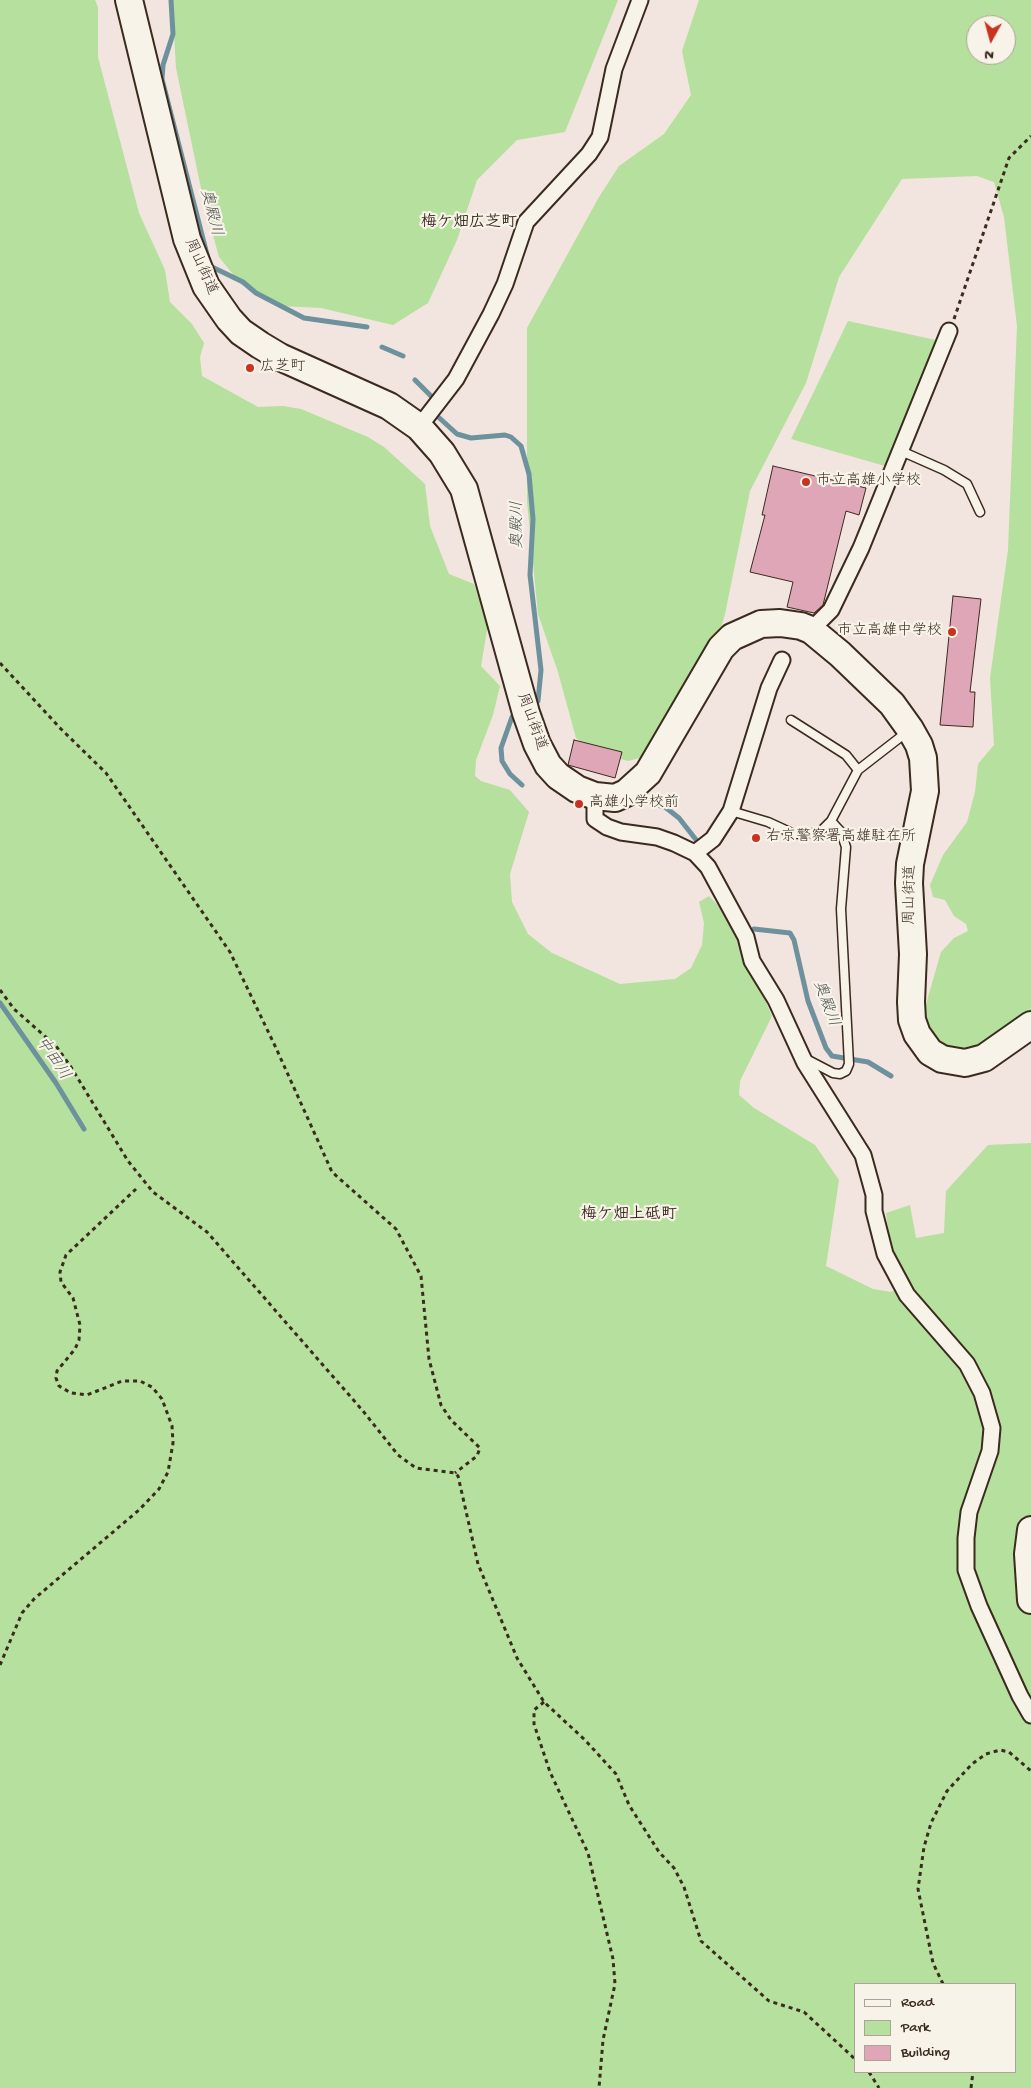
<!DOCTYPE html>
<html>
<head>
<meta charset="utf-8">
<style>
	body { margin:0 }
	#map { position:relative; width:1031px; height:2088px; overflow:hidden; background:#f2e4de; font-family:"Gochi Hand",sans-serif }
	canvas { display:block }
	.legend { position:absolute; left:854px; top:1983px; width:162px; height:90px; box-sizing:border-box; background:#f7f3e8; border:1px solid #aca397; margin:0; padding:6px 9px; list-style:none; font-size:15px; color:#3b2a1e }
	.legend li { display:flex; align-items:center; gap:10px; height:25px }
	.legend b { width:25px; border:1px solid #aca397 }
	.north { position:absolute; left:966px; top:15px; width:50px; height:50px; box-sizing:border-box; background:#f7f3e8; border:1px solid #aca397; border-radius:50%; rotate:187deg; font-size:14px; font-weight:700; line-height:20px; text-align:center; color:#3b2a1e }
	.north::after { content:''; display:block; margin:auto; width:18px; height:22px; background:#c8321e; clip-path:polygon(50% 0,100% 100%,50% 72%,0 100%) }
</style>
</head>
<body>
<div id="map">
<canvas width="1031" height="2088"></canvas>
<ul class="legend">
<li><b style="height:6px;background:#f7f3e8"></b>Road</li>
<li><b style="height:14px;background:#b5e09d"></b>Park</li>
<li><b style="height:14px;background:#dea6b7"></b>Building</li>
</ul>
<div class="north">N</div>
</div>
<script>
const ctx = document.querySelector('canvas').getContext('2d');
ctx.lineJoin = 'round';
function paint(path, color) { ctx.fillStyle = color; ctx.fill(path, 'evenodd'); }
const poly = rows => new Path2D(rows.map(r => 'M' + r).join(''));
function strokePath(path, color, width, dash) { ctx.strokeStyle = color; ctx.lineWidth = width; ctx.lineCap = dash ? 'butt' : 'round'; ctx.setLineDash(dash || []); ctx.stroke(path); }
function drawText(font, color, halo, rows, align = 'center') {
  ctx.font = font + ' "Gochi Hand","Klee One",sans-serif'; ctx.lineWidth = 4.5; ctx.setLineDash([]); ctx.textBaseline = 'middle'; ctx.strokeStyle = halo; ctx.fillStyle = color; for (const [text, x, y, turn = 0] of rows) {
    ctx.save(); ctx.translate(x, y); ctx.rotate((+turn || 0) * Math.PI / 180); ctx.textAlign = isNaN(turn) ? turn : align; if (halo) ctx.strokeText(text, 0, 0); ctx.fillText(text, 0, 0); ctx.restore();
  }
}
paint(poly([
	[0,0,95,0,98,7,98,57,139,213,165,270,170,302,192,324,204,343,200,357,202,376,258,407,283,406,301,409,368,437,384,447,425,484,430,526,449,574,474,584,488,624,481,666,500,686,493,715,476,760,475,776,481,781,510,790,529,812,510,874,512,902,528,934,552,953,620,984,675,979,691,968,702,945,704,923,699,902,709,896,728,916,772,1016,740,1081,739,1095,754,1108,815,1145,839,1180,826,1266,873,1289,891,1292,906,1285,891,1256,886,1213,910,1205,916,1238,944,1233,946,1191,988,1145,1031,1143,1031,2088,0,2088],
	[855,1984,1015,1984,1015,2072,855,2072],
	[172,0,618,0,565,132,517,140,477,180,457,240,428,303,393,325,321,308,280,306,241,284,219,257,203,198,176,68],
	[699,0,1031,0,1031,1021,970,1060,932,1041,924,1011,941,952,954,938,968,931,966,924,954,916,945,900,933,897,930,885,943,855,967,822,975,792,978,764,994,745,990,678,1008,550,1017,326,1004,217,994,182,977,176,902,179,839,277,806,383,750,491,725,614,717,642,647,756,628,761,591,750,576,738,558,672,538,614,527,502,527,328,599,197,619,166,664,134,691,95,682,51],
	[976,25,1006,25,1006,55,976,55],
	[848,321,936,340,885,466,791,439]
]), '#b5e09d');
strokePath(poly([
	[171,0,173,34,163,65,162,79,210,266,243,282,256,293,304,318,367,327],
	[382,347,403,356],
	[415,380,431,396],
	[435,414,457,434,471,438,505,435,511,437,521,446,529,474,533,519,530,575,541,670,538,701],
	[512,717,501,748,502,761,510,774,522,785],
	[640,800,665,807,679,818,697,841],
	[754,929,790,933,794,940,808,1001,826,1048,832,1056,868,1062,891,1076],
	[0,1003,56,1083,84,1129]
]), '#6e929d', 5);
const building = poly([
	[773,466,866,488,859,515,846,511,823,605,814,613,787,607,793,582,750,572,765,515,762,515,773,466],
	[953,596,981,599,970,692,975,692,973,727,940,725,953,596],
	[574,740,622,752,615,778,568,765,574,740]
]);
paint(building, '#dea6b7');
strokePath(building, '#3b2a1e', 1);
const lane = poly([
	[901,451,944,470,967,484,980,512],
	[791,720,846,755,858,770],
	[731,811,768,822,794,834,815,833,821,831,831,821,841,832,846,847,841,909,849,1064,846,1071,840,1074,833,1073,808,1060],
	[831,821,858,770,907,732]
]);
const street = poly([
	[419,427,456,379,491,314,505,284,526,222,589,154,600,137,614,69,640,0],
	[811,630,831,610,861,548,949,331],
	[595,796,595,819,607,827,621,832,657,837,674,843,695,853,708,867,746,937,752,961,776,1000,805,1063,863,1155,874,1195,874,1211,885,1254,907,1295,967,1364,982,1393,992,1428,990,1451,969,1512,966,1538,966,1570,979,1606,1020,1696,1031,1715],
	[695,853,713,839,731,811,769,688,782,660]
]);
const highway = poly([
	[129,0,187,239,206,286,229,319,241,332,260,345,280,357,389,406,419,427,442,453,464,489,526,713,537,744,548,765,558,776,577,789,595,796,615,798,626,793,648,773,721,648,732,637,761,624,780,623,801,626,811,630,840,654,892,704,910,729,919,745,923,758,925,791,910,864,909,883,913,954,911,1002,912,1020,917,1034,930,1052,942,1059,965,1063,984,1058,1031,1025],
	[1031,1530,1028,1554,1031,1600]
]);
strokePath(lane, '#3b2a1e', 11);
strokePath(street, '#3b2a1e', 19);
strokePath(highway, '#3b2a1e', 30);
strokePath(poly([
	[954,319,1009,158,1031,136],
	[0,663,61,729,106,773,230,952,276,1048,332,1172,396,1229,421,1276,429,1359,441,1405,451,1420,480,1448,477,1456,455,1473],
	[0,990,14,1009,56,1046,71,1067,128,1161,153,1192,207,1232,363,1411,398,1455,416,1468,455,1473,458,1476,478,1564,517,1658,544,1702,585,1740,616,1774,629,1805,659,1852,674,1868,684,1887,701,1941,769,2001,804,2012,855,2059],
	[0,1665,22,1613,34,1599,139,1510,159,1489,168,1472,173,1443,172,1426,162,1399,152,1387,140,1381,122,1381,87,1395,71,1393,59,1386,56,1378,57,1371,75,1349,79,1340,80,1325,73,1298,61,1282,60,1272,66,1255,136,1189],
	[544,1702,534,1710,534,1724,550,1772,588,1853,613,1959,615,1984,603,2040,599,2088],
	[943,1984,933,1963,918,1889,924,1847,931,1823,947,1791,972,1764,986,1754,1000,1750,1009,1752,1031,1771],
	[869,2072,879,2088],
	[971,2088,973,2072]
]), '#3b2a1e', 3, [4, 4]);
strokePath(lane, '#f7f3e8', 8);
strokePath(street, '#f7f3e8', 15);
strokePath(highway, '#f7f3e8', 26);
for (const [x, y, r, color] of [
	[250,368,5,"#c8321e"],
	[806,482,5,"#c8321e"],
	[952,632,5,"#c8321e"],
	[579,804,5,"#c8321e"],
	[756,838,5,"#c8321e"]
]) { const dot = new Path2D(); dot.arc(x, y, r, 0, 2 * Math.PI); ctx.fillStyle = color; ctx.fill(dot); strokePath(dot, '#f7f3e8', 2); }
drawText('15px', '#3b2a1e', '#f7f3e8', [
	["周山街道",200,267,66],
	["周山街道",531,722,70],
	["周山街道",911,895,-89]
]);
drawText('15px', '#3b2a1e', '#f7f3e8', [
	["広芝町",260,368],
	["市立高雄小学校",816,482],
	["市立高雄中学校",942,632,"right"],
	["高雄小学校前",589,804],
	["右京警察署高雄駐在所",766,838]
], 'left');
drawText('italic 16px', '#505553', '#f7f3e8', [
	["奥殿川",210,213,76],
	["奥殿川",519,525,-90],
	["奥殿川",825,1004,70],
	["中田川",52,1059,56]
]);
drawText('bold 16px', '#3b2a1e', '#f7f3e8', [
	["梅ケ畑広芝町",469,224],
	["梅ケ畑上砥町",629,1216]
]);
</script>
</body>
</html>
